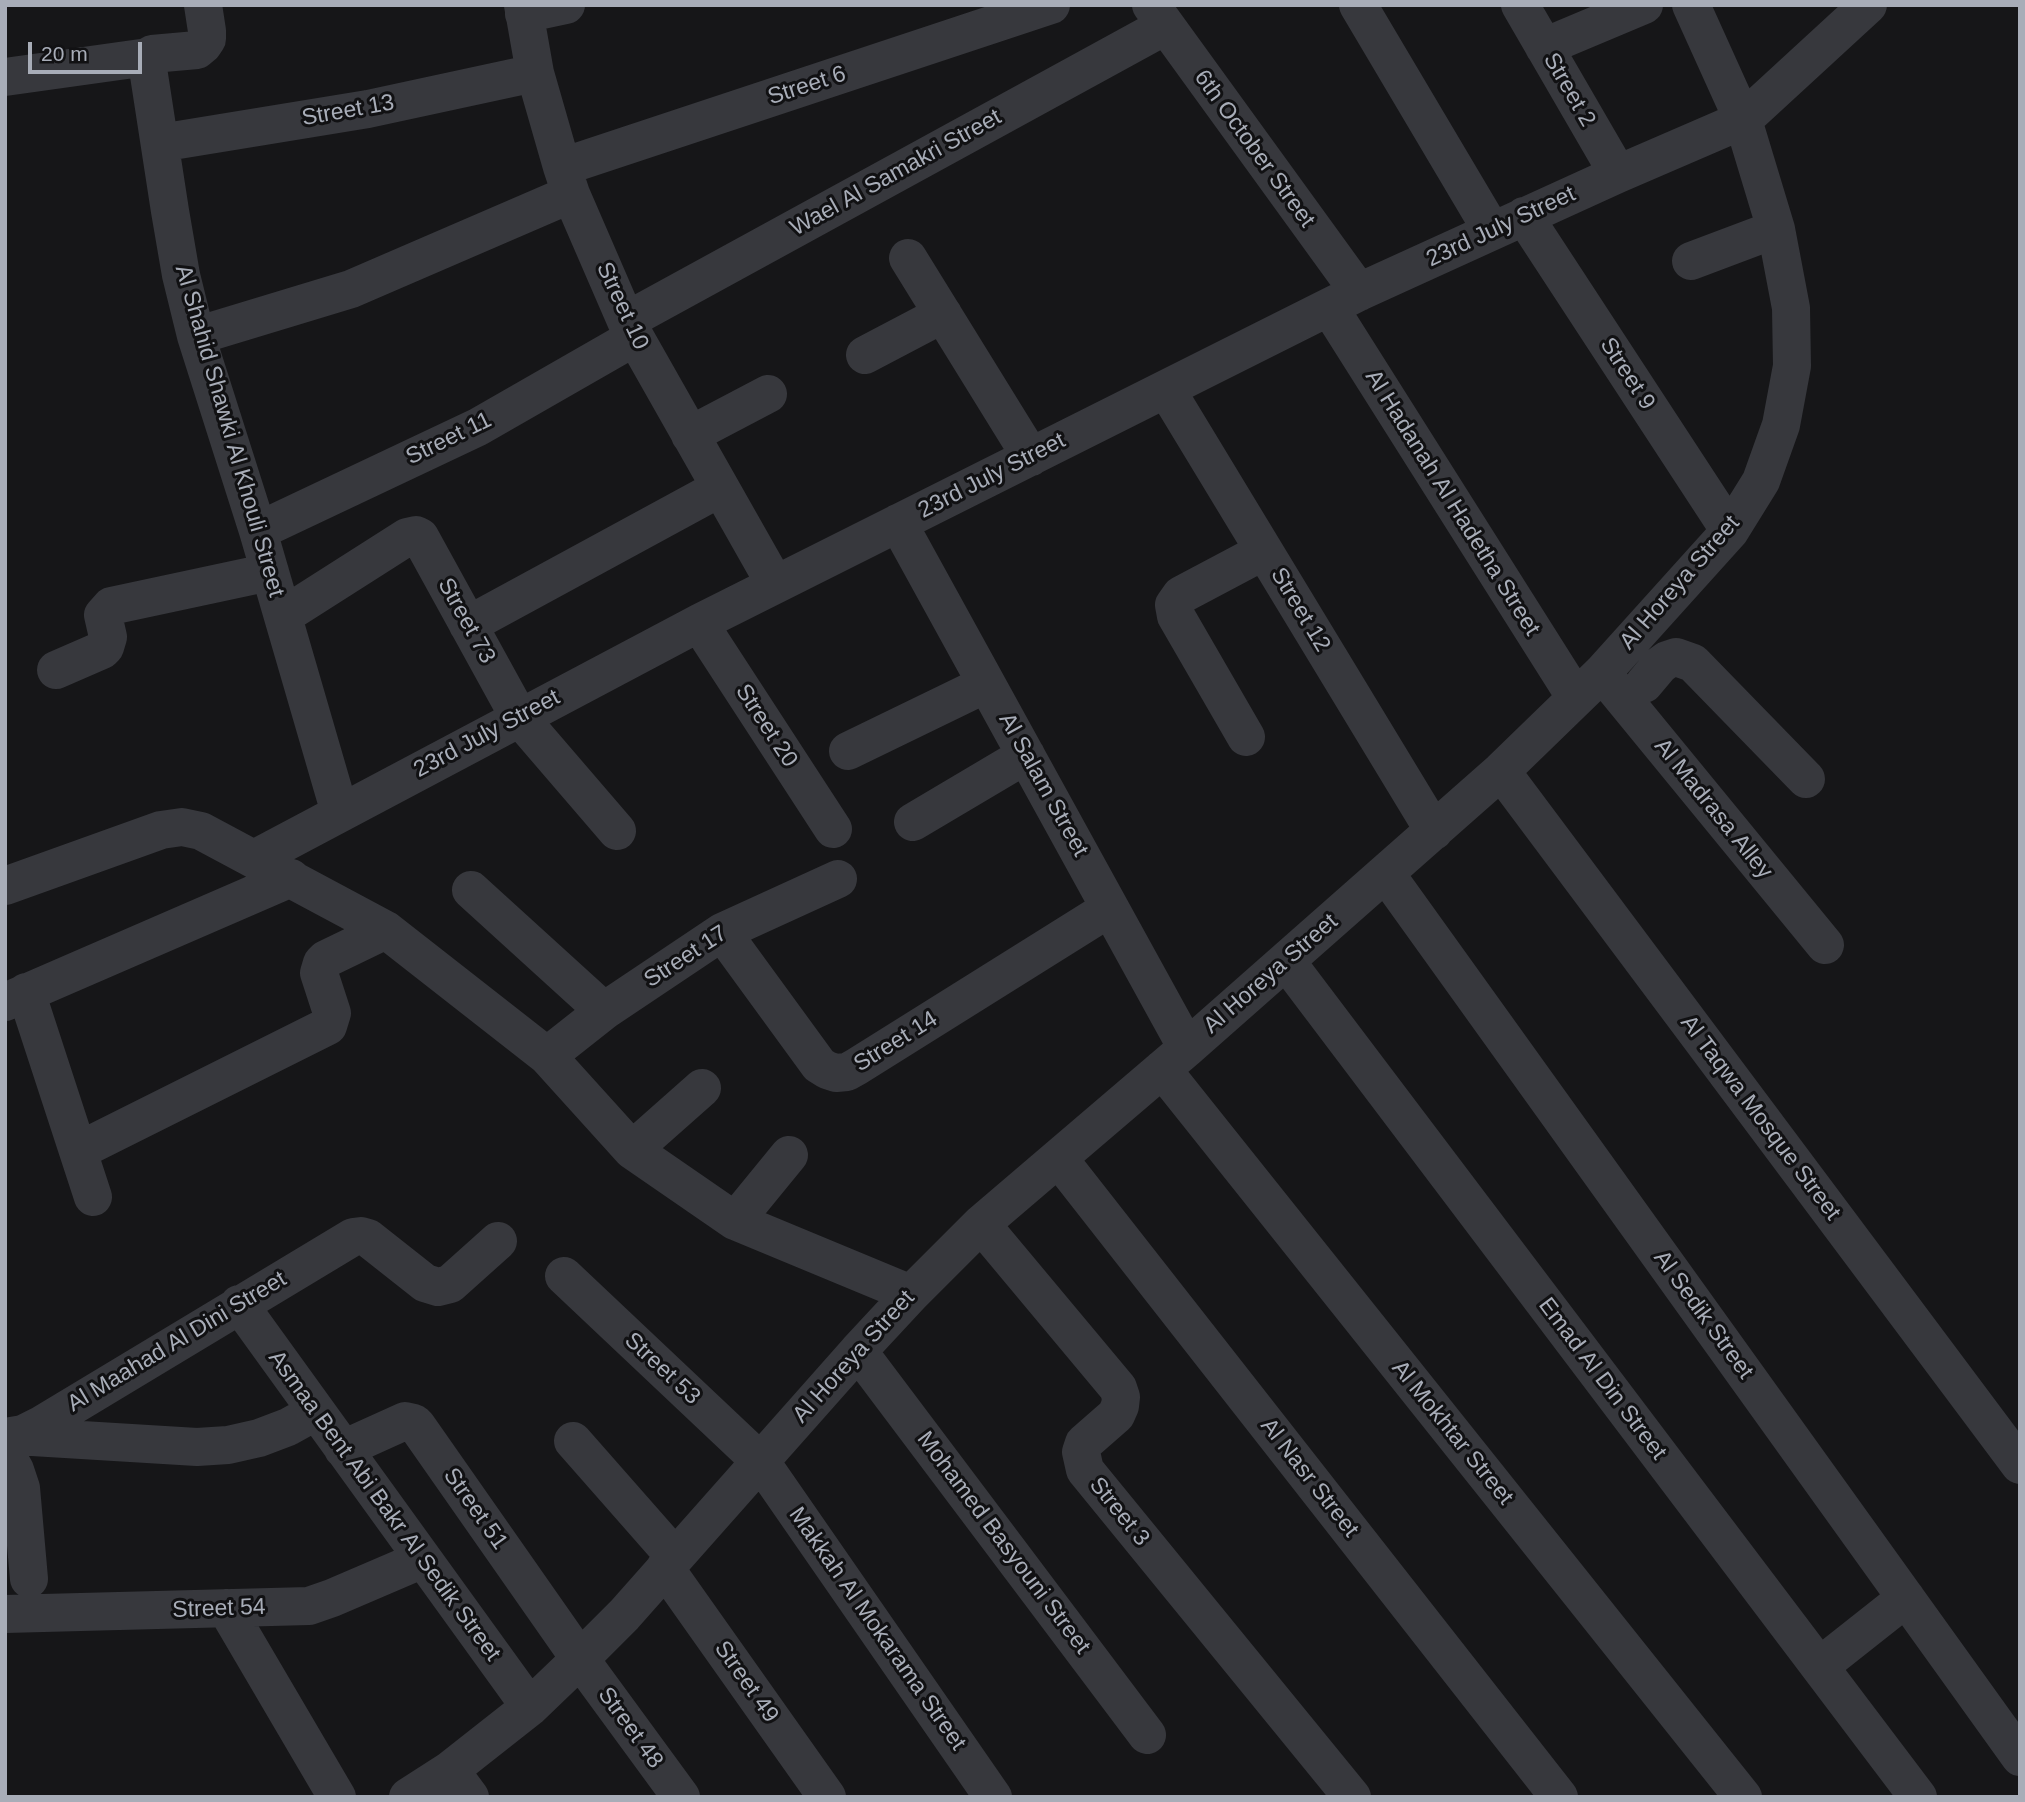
<!DOCTYPE html>
<html>
<head>
<meta charset="utf-8">
<style>
	body { margin:0 }
	#map { position:relative; width:2025px; height:1802px; overflow:hidden; background:#161618; font-family:Helvetica,sans-serif }
	canvas { display:block }
	.frame { position:absolute; inset:0; border:7px solid #a8adb8; pointer-events:none }
	.scale { position:absolute; left:28px; top:42px; width:114px; height:32px; box-sizing:border-box; border:4px solid #a8adb8; border-top:0; padding-left:9px; font-size:21px; line-height:24px; white-space:nowrap; color:#a8adb8; -webkit-text-stroke:5px #111113; paint-order:stroke }
</style>
</head>
<body>
<div id="map">
<canvas width="2025" height="1802"></canvas>
<div class="frame"></div>
<div class="scale">20 m</div>
</div>
<script>
const ctx = document.querySelector('canvas').getContext('2d');
ctx.lineJoin = 'round';
const poly = rows => new Path2D(rows.map(r => 'M' + r).join(''));
function strokePath(path, color, width, dash) { ctx.strokeStyle = color; ctx.lineWidth = width; ctx.lineCap = dash ? 'butt' : 'round'; ctx.setLineDash(dash || []); ctx.stroke(path); }
function drawText(font, color, halo, rows, align = 'center') {
  ctx.font = font + ' Helvetica,sans-serif'; ctx.lineWidth = 6; ctx.setLineDash([]); ctx.textBaseline = 'middle'; ctx.strokeStyle = halo; ctx.fillStyle = color; for (const [text, x, y, turn = 0] of rows) {
    ctx.save(); ctx.translate(x, y); ctx.rotate((+turn || 0) * Math.PI / 180); ctx.textAlign = isNaN(turn) ? turn : align; if (halo) ctx.strokeText(text, 0, 0); ctx.fillText(text, 0, 0); ctx.restore();
  }
}
strokePath(poly([
	[203,5,207,31,207,39,203,45,197,50,152,54,148,57,147,62,170,211,181,275,196,336,258,531,340,813],
	[523,5,535,73,562,167,571,194,626,321,775,584],
	[1151,5,1359,292],
	[1358,5,1492,231],
	[1520,5,1618,174],
	[524,14,566,5],
	[1544,47,1644,5],
	[5,77,148,57],
	[160,143,368,109,535,73],
	[562,167,1051,5],
	[1524,216,1730,531],
	[908,258,1031,457],
	[1691,261,1776,229],
	[1329,307,1576,698],
	[626,321,1165,26],
	[196,336,351,289,571,194],
	[865,355,943,314],
	[1166,389,1434,831],
	[690,435,768,394],
	[898,523,1187,1048],
	[258,531,478,427,635,337],
	[283,616,407,537,416,535,420,537,519,717,617,831],
	[699,623,833,829],
	[468,625,720,488],
	[56,670,102,650,105,647,108,637,103,615,111,606,270,572],
	[1602,673,1825,945],
	[1644,684,1660,665,1667,660,1676,657,1693,663,1806,779],
	[1246,737,1176,616,1174,605,1181,595,1264,551],
	[848,751,986,684],
	[1501,771,2020,1465],
	[913,822,1026,755],
	[254,859,699,623,1359,292,1618,174,1743,120,1868,5],
	[1386,874,2020,1757],
	[5,886,161,830,182,827,201,831,386,930,547,1056,632,1150,735,1221,911,1294],
	[471,890,604,1011],
	[722,932,819,1065,827,1070,836,1073,847,1072,856,1067,1110,908],
	[1286,961,1918,1797],
	[26,992,93,1197],
	[5,1002,291,878],
	[547,1056,604,1011,722,932,838,879],
	[1162,1069,1743,1797],
	[632,1150,702,1088],
	[78,1151,328,1026,332,1013,319,973,322,963,326,959,386,930],
	[1059,1159,1559,1797],
	[735,1221,789,1155],
	[981,1224,1118,1388,1121,1397,1120,1406,1116,1415,1084,1443,1081,1452,1085,1470,1352,1797],
	[564,1276,761,1462,993,1797],
	[239,1304,530,1707],
	[858,1351,1147,1735],
	[16,1436,197,1447,228,1445,259,1438,288,1427,315,1412],
	[5,1437,23,1434,41,1425,353,1237,361,1236,368,1238,425,1283,438,1287,450,1284,498,1241],
	[573,1441,675,1557],
	[343,1449,405,1421,414,1423,417,1426,580,1659,681,1797],
	[5,1452,15,1470,21,1488,29,1579],
	[665,1568,827,1797],
	[226,1608,337,1797],
	[5,1614,309,1606,332,1598,423,1559],
	[1820,1666,1906,1598],
	[450,1770,470,1797],
	[408,1797,450,1770,530,1707,580,1659,624,1615,858,1351,911,1294,981,1224,1187,1048,1501,771,1602,673,1730,531,1761,481,1781,425,1792,366,1791,308,1776,229,1743,120,1691,5]
]), '#37383d', 38);
drawText('23px', '#a8adb8', '#111113', [
	["Street 6",807,86,-18],
	["Street 2",1569,90,60],
	["Street 13",348,111,-10],
	["6th October Street",1254,149,54],
	["Wael Al Samakri Street",896,173,-29],
	["23rd July Street",1501,227,-25],
	["Street 10",622,306,65],
	["Street 9",1627,374,57],
	["Al Shahid Shawki Al Khouli Street",229,431,74],
	["Street 11",449,439,-26],
	["23rd July Street",992,476,-27],
	["Al Hadanah Al Hadetha Street",1452,503,58],
	["Al Horeya Street",1680,583,-49],
	["Street 12",1300,610,59],
	["Street 73",466,621,61],
	["Street 20",766,726,57],
	["23rd July Street",487,734,-28],
	["Al Salam Street",1043,785,61],
	["Al Madrasa Alley",1713,809,51],
	["Street 17",686,957,-33],
	["Al Horeya Street",1271,974,-41],
	["Street 14",896,1042,-32],
	["Al Taqwa Mosque Street",1760,1118,53],
	["Al Sedik Street",1703,1315,54],
	["Al Maahad Al Dini Street",177,1342,-31],
	["Al Horeya Street",854,1357,-48],
	["Street 53",662,1369,43],
	["Emad Al Din Street",1602,1379,53],
	["Al Mokhtar Street",1452,1433,51],
	["Al Nasr Street",1309,1478,52],
	["Asmaa Bent Abi Bakr Al Sedik Street",384,1506,54],
	["Street 51",475,1509,55],
	["Street 3",1119,1512,51],
	["Mohamed Basyouni Street",1003,1543,53],
	["Street 54",219,1609,-2],
	["Makkah Al Mokarama Street",877,1629,55],
	["Street 49",746,1682,55],
	["Street 48",630,1728,54]
]);
</script>
</body>
</html>
